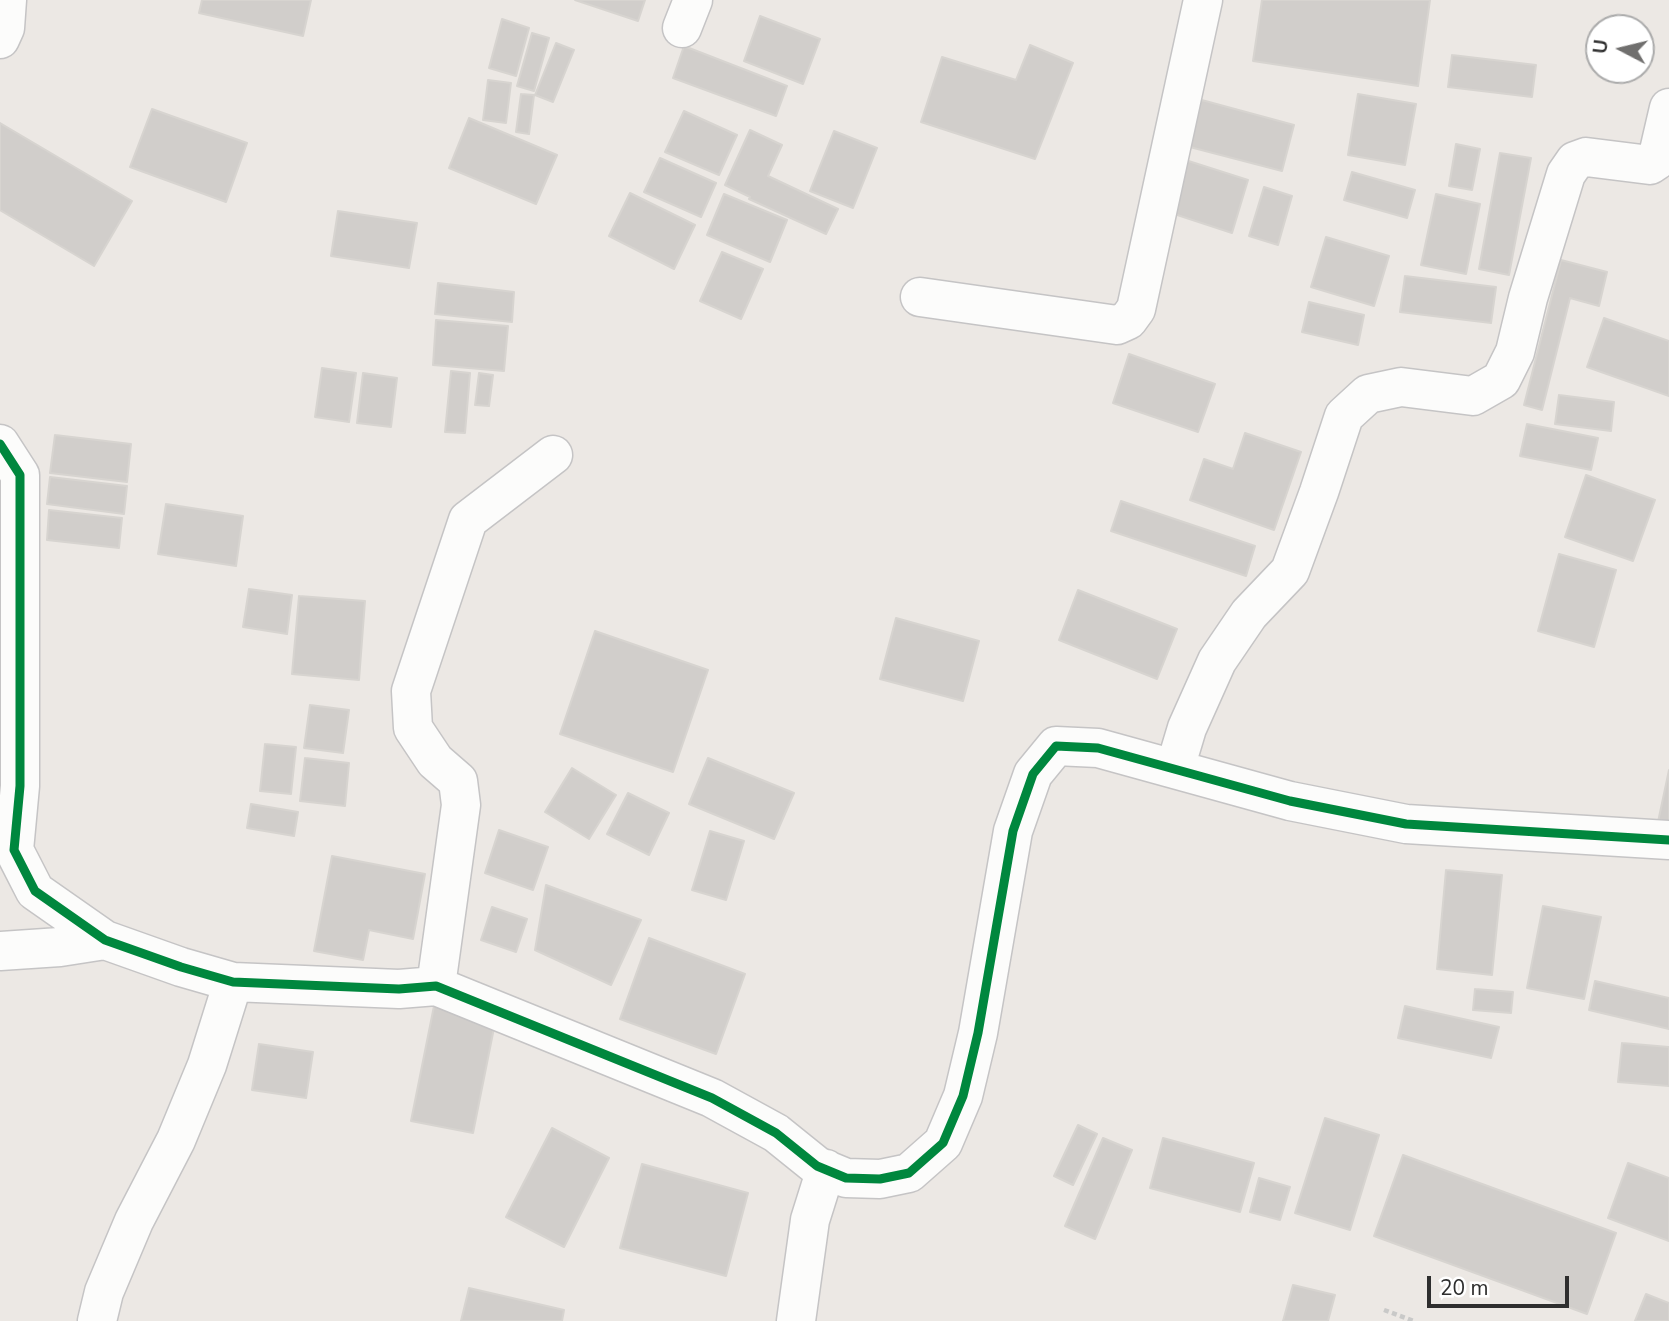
<!DOCTYPE html>
<html>
<head>
<meta charset="utf-8">
<style>
	body { margin:0 }
	#map { position:relative; width:1669px; height:1321px; overflow:hidden; background:#ece8e4; font-family:"Nunito Sans",sans-serif }
	canvas { display:block }
	.north { position:absolute; left:1585px; top:14px; width:70px; height:70px; box-sizing:border-box; background:#fff; border:2px solid #ababab; border-radius:50%; rotate:277deg; font-size:19px; font-weight:700; line-height:28px; text-align:center; color:#2e2e2e }
	.north::after { content:''; display:block; margin:auto; width:24px; height:32px; background:#706f6e; clip-path:polygon(50% 0,100% 100%,50% 72%,0 100%) }
	.scale { position:absolute; left:1427px; top:1276px; width:142px; height:32px; box-sizing:border-box; border:4px solid #2e2e2e; border-top:0; padding-left:9px; font-size:21px; line-height:24px; white-space:nowrap; color:#2e2e2e; -webkit-text-stroke:5px #fff; paint-order:stroke }
</style>
</head>
<body>
<div id="map">
<canvas width="1669" height="1321"></canvas>
<div class="north">U</div>
<div class="scale">20 m</div>
</div>
<script>
const ctx = document.querySelector('canvas').getContext('2d');
ctx.lineJoin = 'round';
function paint(path, color) { ctx.fillStyle = color; ctx.fill(path, 'evenodd'); }
const poly = rows => new Path2D(rows.map(r => 'M' + r).join(''));
function strokePath(path, color, width, dash) { ctx.strokeStyle = color; ctx.lineWidth = width; ctx.lineCap = dash ? 'butt' : 'round'; ctx.setLineDash(dash || []); ctx.stroke(path); }
const building = poly([
	[202,0,311,0,303,36,199,13,202,0],
	[575,0,645,0,638,21,575,0],
	[1262,0,1430,0,1418,86,1253,61,1262,0],
	[760,16,820,39,803,84,744,61,760,16],
	[502,19,529,28,516,76,489,68,502,19],
	[532,33,549,38,534,91,517,86,532,33],
	[556,43,574,50,553,102,535,95,556,43],
	[1030,45,1073,63,1035,159,921,122,942,57,1016,80,1030,45],
	[684,46,787,86,776,116,673,78,684,46],
	[1452,55,1536,65,1532,97,1448,87,1452,55],
	[488,80,511,83,506,123,483,120,488,80],
	[521,94,534,95,529,134,516,132,521,94],
	[1358,94,1416,104,1405,165,1348,155,1358,94],
	[1198,99,1294,125,1282,171,1186,146,1198,99],
	[152,109,247,143,226,202,130,167,152,109],
	[684,111,737,135,719,175,665,152,684,111],
	[469,118,557,155,536,204,449,168,469,118],
	[0,123,132,201,94,266,0,210,0,123],
	[750,130,782,145,768,176,838,209,826,234,749,199,750,197,725,185,750,130],
	[834,131,877,148,853,208,810,191,834,131],
	[1456,144,1480,149,1472,190,1449,186,1456,144],
	[1500,153,1531,158,1509,275,1479,269,1500,153],
	[1176,157,1248,180,1232,233,1159,209,1176,157],
	[660,158,716,183,701,217,644,192,660,158],
	[1352,172,1415,190,1407,218,1344,200,1352,172],
	[1264,187,1292,196,1278,245,1249,236,1264,187],
	[630,193,695,225,674,269,609,236,630,193],
	[724,194,787,220,770,262,707,235,724,194],
	[1436,194,1480,204,1466,274,1421,265,1436,194],
	[338,211,417,223,409,268,331,256,338,211],
	[1326,237,1389,256,1374,306,1311,287,1326,237],
	[722,252,763,269,741,319,700,301,722,252],
	[1561,260,1607,272,1599,306,1570,298,1542,410,1524,405,1561,260],
	[1405,276,1496,287,1491,323,1400,312,1405,276],
	[438,283,514,292,512,322,435,314,438,283],
	[1309,302,1364,315,1358,345,1302,332,1309,302],
	[1604,318,1669,341,1669,396,1587,367,1604,318],
	[436,320,508,326,504,371,433,365,436,320],
	[1129,354,1215,384,1198,432,1113,403,1129,354],
	[322,368,356,373,349,422,315,417,322,368],
	[451,371,470,373,465,433,445,432,451,371],
	[363,373,397,378,391,427,357,423,363,373],
	[479,373,493,375,489,406,475,405,479,373],
	[1559,395,1614,402,1611,431,1555,424,1559,395],
	[1527,424,1598,438,1591,470,1520,456,1527,424],
	[1245,433,1301,452,1274,530,1190,500,1204,459,1233,469,1245,433],
	[55,435,131,444,127,482,50,473,55,435],
	[1586,475,1655,500,1633,561,1565,537,1586,475],
	[50,477,127,486,124,514,47,504,50,477],
	[1121,501,1255,546,1246,576,1111,531,1121,501],
	[166,504,243,516,236,566,158,554,166,504],
	[49,510,122,518,119,548,47,540,49,510],
	[1559,554,1616,570,1594,647,1538,631,1559,554],
	[249,589,292,595,287,634,243,627,249,589],
	[1078,590,1177,629,1157,679,1059,640,1078,590],
	[299,596,365,601,359,680,292,674,299,596],
	[896,618,979,641,963,701,880,679,896,618],
	[595,631,708,670,673,772,560,734,595,631],
	[310,705,349,710,343,753,304,748,310,705],
	[265,744,296,747,291,794,260,791,265,744],
	[305,758,349,763,345,806,300,801,305,758],
	[708,758,794,793,774,839,689,804,708,758],
	[572,768,616,795,589,839,545,812,572,768],
	[1669,770,1669,824,1658,822,1669,770],
	[628,793,669,813,649,855,607,834,628,793],
	[251,804,298,812,294,836,247,828,251,804],
	[499,830,548,847,533,890,485,873,499,830],
	[710,831,744,841,726,900,692,890,710,831],
	[332,856,425,874,413,939,369,930,363,960,314,951,332,856],
	[1446,870,1502,875,1492,975,1437,969,1446,870],
	[546,885,641,920,611,985,535,950,546,885],
	[1543,906,1601,917,1584,999,1527,988,1543,906],
	[492,907,527,919,516,952,481,940,492,907],
	[649,938,745,974,716,1054,620,1019,649,938],
	[1595,981,1669,998,1669,1029,1589,1010,1595,981],
	[1475,989,1513,992,1511,1013,1473,1010,1475,989],
	[435,1001,497,1013,473,1133,411,1121,435,1001],
	[1405,1006,1499,1027,1491,1058,1398,1038,1405,1006],
	[1622,1043,1669,1047,1669,1086,1618,1082,1622,1043],
	[259,1044,313,1052,306,1098,252,1090,259,1044],
	[1325,1118,1379,1135,1350,1230,1295,1213,1325,1118],
	[1078,1125,1097,1134,1073,1185,1054,1176,1078,1125],
	[552,1128,609,1158,564,1247,506,1217,552,1128],
	[1103,1138,1132,1150,1095,1239,1065,1226,1103,1138],
	[1163,1138,1254,1163,1240,1212,1150,1188,1163,1138],
	[1403,1155,1616,1233,1587,1314,1374,1236,1403,1155],
	[1628,1163,1669,1178,1669,1241,1608,1218,1628,1163],
	[642,1164,748,1193,726,1276,620,1248,642,1164],
	[1259,1178,1290,1187,1280,1220,1250,1212,1259,1178],
	[1293,1285,1335,1295,1328,1321,1283,1321,1293,1285],
	[469,1288,564,1310,562,1321,461,1321,469,1288],
	[1646,1294,1669,1303,1669,1321,1635,1321,1646,1294]
]);
paint(building, '#d1cecb');
strokePath(building, '#d7d4d0', 2);
const street = poly([
	[682,28,693,0],
	[0,39,5,28,7,0],
	[920,297,1117,325,1128,320,1136,309,1203,0],
	[0,444,20,475,20,786,14,850,35,891,105,940,181,967,233,982,399,989,436,986,712,1098,776,1133,817,1166,846,1178,880,1179,909,1173,943,1143,963,1096,978,1033,1013,831,1033,774,1056,746,1098,748,1290,801,1406,824,1669,840],
	[1175,768,1187,728,1217,661,1249,614,1290,571,1319,492,1344,416,1368,394,1401,387,1473,396,1501,380,1515,352,1528,298,1566,174,1575,161,1586,157,1650,165,1656,161,1659,151,1669,108],
	[0,951,60,947,105,940],
	[436,986,461,805,458,781,435,761,413,728,411,691,468,520,553,455],
	[97,1321,104,1292,134,1221,176,1140,207,1065,233,982],
	[796,1321,810,1220,826,1169]
]);
strokePath(street, '#c5c4c5', 41);
strokePath(poly([
	[1384,1310,1414,1321]
]), '#c9c9c8', 4.5, [5, 3.5]);
strokePath(street, '#fcfcfb', 38);
strokePath(poly([
	[0,444,20,475,20,786,14,850,35,891,105,940,181,967,233,982,399,989,436,986,712,1098,776,1133,817,1166,846,1178,880,1179,909,1173,943,1143,963,1096,978,1033,1013,831,1033,774,1056,746,1098,748,1290,801,1406,824,1669,840]
]), '#00873e', 9);
</script>
</body>
</html>
